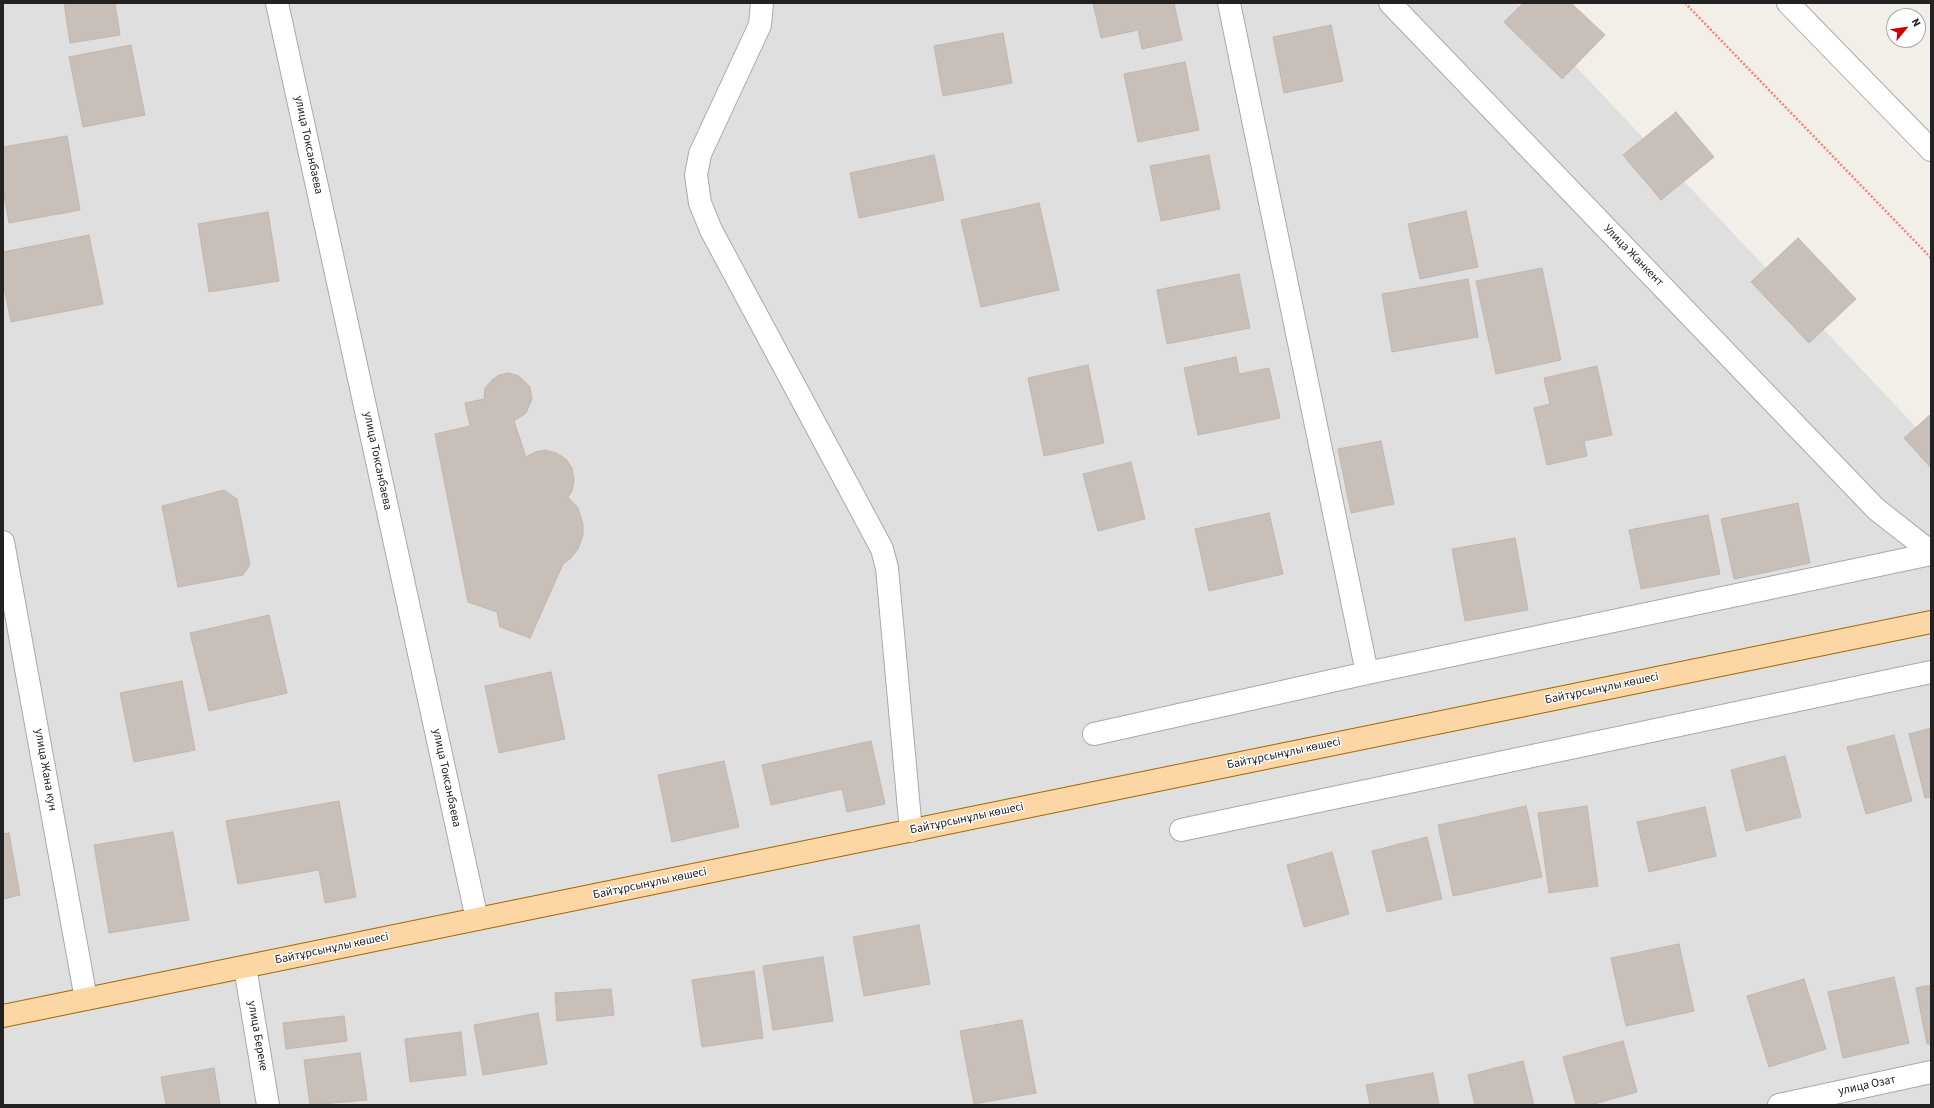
<!DOCTYPE html>
<html>
<head>
<meta charset="utf-8">
<style>
	body { margin:0 }
	#map { position:relative; width:1934px; height:1108px; overflow:hidden; background:#f2efe9; font-family:"Source Sans 3",sans-serif }
	canvas { display:block }
	.frame { position:absolute; inset:0; border:4px solid #222; pointer-events:none }
	.north { position:absolute; left:1886px; top:8px; width:40px; height:40px; box-sizing:border-box; background:#fff; border:1px solid #a7a7a7; border-radius:50%; rotate:61deg; font-size:11px; font-weight:700; line-height:16px; text-align:center; color:#222 }
	.north::after { content:''; display:block; margin:auto; width:14px; height:18px; background:#d40000; clip-path:polygon(50% 0,100% 100%,50% 72%,0 100%) }
</style>
</head>
<body>
<div id="map">
<canvas width="1934" height="1108"></canvas>
<div class="frame"></div>
<div class="north">N</div>
</div>
<script>
const ctx = document.querySelector('canvas').getContext('2d');
ctx.lineJoin = 'round';
function paint(path, color) { ctx.fillStyle = color; ctx.fill(path, 'evenodd'); }
const poly = rows => new Path2D(rows.map(r => 'M' + r).join(''));
function strokePath(path, color, width, dash) { ctx.strokeStyle = color; ctx.lineWidth = width; ctx.lineCap = dash ? 'butt' : 'round'; ctx.setLineDash(dash || []); ctx.stroke(path); }
function drawText(font, color, halo, rows, align = 'center') {
  ctx.font = font + ' "Source Sans 3",sans-serif'; ctx.lineWidth = 3; ctx.setLineDash([]); ctx.textBaseline = 'middle'; ctx.strokeStyle = halo; ctx.fillStyle = color; for (const [text, x, y, turn = 0] of rows) {
    ctx.save(); ctx.translate(x, y); ctx.rotate((+turn || 0) * Math.PI / 180); ctx.textAlign = isNaN(turn) ? turn : align; if (halo) ctx.strokeText(text, 0, 0); ctx.fillText(text, 0, 0); ctx.restore();
  }
}
paint(poly([
	[3,3,1516,3,1931,443,1931,1105,3,1105]
]), '#e0dfdf');
const building = poly([
	[64,3,115,3,120,35,70,43,64,3],
	[1093,3,1174,3,1182,40,1142,49,1138,30,1101,38,1093,3],
	[1523,3,1571,3,1605,35,1562,79,1504,22,1523,3],
	[1331,25,1343,81,1284,93,1273,37,1331,25],
	[1003,33,1012,83,943,96,934,46,1003,33],
	[131,45,145,115,83,127,69,57,131,45],
	[1185,62,1199,130,1138,142,1124,74,1185,62],
	[1676,112,1714,157,1661,200,1623,155,1676,112],
	[67,136,80,210,9,223,3,190,3,147,67,136],
	[934,155,944,200,859,218,850,173,934,155],
	[1209,155,1220,209,1161,221,1150,166,1209,155],
	[1039,203,1059,290,981,307,961,220,1039,203],
	[1466,211,1478,267,1420,279,1408,224,1466,211],
	[268,212,279,281,209,292,198,224,268,212],
	[89,235,103,304,11,322,3,282,3,252,89,235],
	[1798,238,1856,299,1809,343,1751,282,1798,238],
	[1542,268,1561,360,1496,374,1476,281,1542,268],
	[1239,274,1250,328,1167,344,1157,290,1239,274],
	[1468,279,1478,337,1392,352,1382,294,1468,279],
	[1236,357,1239,374,1269,368,1280,418,1198,435,1184,368,1236,357],
	[1088,365,1104,443,1044,456,1028,378,1088,365],
	[1597,366,1612,435,1584,441,1587,456,1547,465,1534,408,1550,404,1544,378,1597,366],
	[509,373,519,376,530,387,532,399,526,413,514,421,526,457,535,452,545,450,556,453,566,459,572,468,574,480,572,491,568,497,578,508,583,524,583,535,578,549,571,558,563,564,530,638,500,627,497,612,468,602,435,434,470,426,465,403,484,399,485,388,492,380,499,375,509,373],
	[1931,414,1931,468,1904,438,1931,414],
	[1381,441,1394,504,1351,513,1338,449,1381,441],
	[1131,462,1145,519,1098,531,1083,474,1131,462],
	[224,490,237,499,250,565,243,575,178,587,162,506,224,490],
	[1798,503,1810,563,1734,579,1721,519,1798,503],
	[1269,513,1283,574,1209,591,1195,529,1269,513],
	[1708,515,1720,574,1641,589,1629,530,1708,515],
	[1515,538,1528,610,1465,621,1452,549,1515,538],
	[269,615,287,693,209,711,190,633,269,615],
	[551,672,565,739,499,753,485,686,551,672],
	[182,681,195,750,134,762,120,693,182,681],
	[1931,728,1931,797,1925,798,1909,734,1931,728],
	[1894,735,1912,801,1866,814,1847,747,1894,735],
	[871,741,885,804,847,812,842,789,771,805,762,765,871,741],
	[1785,756,1801,817,1746,831,1731,770,1785,756],
	[724,761,739,827,672,842,658,775,724,761],
	[339,801,356,897,325,903,319,870,238,884,226,821,339,801],
	[1526,806,1542,877,1453,896,1438,825,1526,806],
	[1587,806,1598,886,1549,893,1538,813,1587,806],
	[1705,807,1716,856,1649,872,1637,822,1705,807],
	[173,832,189,920,109,933,94,845,173,832],
	[9,833,20,895,3,899,3,834,9,833],
	[1427,837,1442,899,1387,912,1372,851,1427,837],
	[1332,852,1349,914,1304,927,1287,865,1332,852],
	[919,925,930,984,864,996,853,937,919,925],
	[1679,944,1694,1011,1626,1026,1611,958,1679,944],
	[823,957,833,1021,773,1030,763,966,823,957],
	[754,971,763,1038,702,1047,692,980,754,971],
	[1894,977,1909,1043,1843,1058,1828,992,1894,977],
	[1804,979,1826,1049,1769,1067,1747,996,1804,979],
	[1931,985,1931,1044,1927,1044,1916,988,1931,985],
	[611,989,614,1015,557,1021,555,993,611,989],
	[538,1013,547,1064,483,1075,474,1025,538,1013],
	[344,1016,347,1041,286,1049,283,1023,344,1016],
	[1022,1020,1036,1093,974,1104,960,1031,1022,1020],
	[461,1032,466,1075,410,1082,405,1039,461,1032],
	[1623,1041,1637,1092,1590,1105,1576,1105,1563,1057,1623,1041],
	[360,1053,367,1100,310,1105,304,1060,360,1053],
	[1523,1061,1534,1105,1475,1105,1468,1075,1523,1061],
	[214,1068,220,1105,166,1105,161,1077,214,1068],
	[1433,1073,1439,1105,1370,1105,1366,1085,1433,1073]
]);
paint(building, '#c7bfb8');
strokePath(building, '#c4b6ab', 1);
const minor = poly([
	[277,3,477,919],
	[762,3,760,25,700,154,696,175,700,203,711,230,882,549,887,568,911,831],
	[1229,3,1367,673],
	[1390,3,1876,509,1931,552],
	[1788,3,1931,150],
	[3,542,86,999],
	[1094,734,1367,673,1931,554],
	[1181,830,1931,672],
	[245,967,268,1105],
	[1779,1105,1931,1072]
]);
const major = poly([
	[3,1016,1931,622]
]);
strokePath(minor, '#a9a9a9', 24);
strokePath(major, '#a06b00', 24);
strokePath(poly([
	[1685,3,1931,258]
]), '#fa8072', 2.5, [2, 2]);
strokePath(minor, '#fff', 22);
strokePath(major, '#fcd6a4', 22);
drawText('12px', '#222', '#fff', [
	["улица Токсанбаева",308,145,78],
	["Улица Жанкент",1633,256,46],
	["улица Токсанбаева",377,461,78],
	["Байтұрсынұлы көшесі",1602,689,-12],
	["Байтұрсынұлы көшесі",1284,754,-12],
	["улица Жана кун",45,770,80],
	["улица Токсанбаева",446,778,78],
	["Байтұрсынұлы көшесі",967,819,-12],
	["Байтұрсынұлы көшесі",650,884,-12],
	["Байтұрсынұлы көшесі",332,949,-12],
	["улица Береке",257,1036,80],
	["улица Озат",1867,1086,-12]
]);
</script>
</body>
</html>
